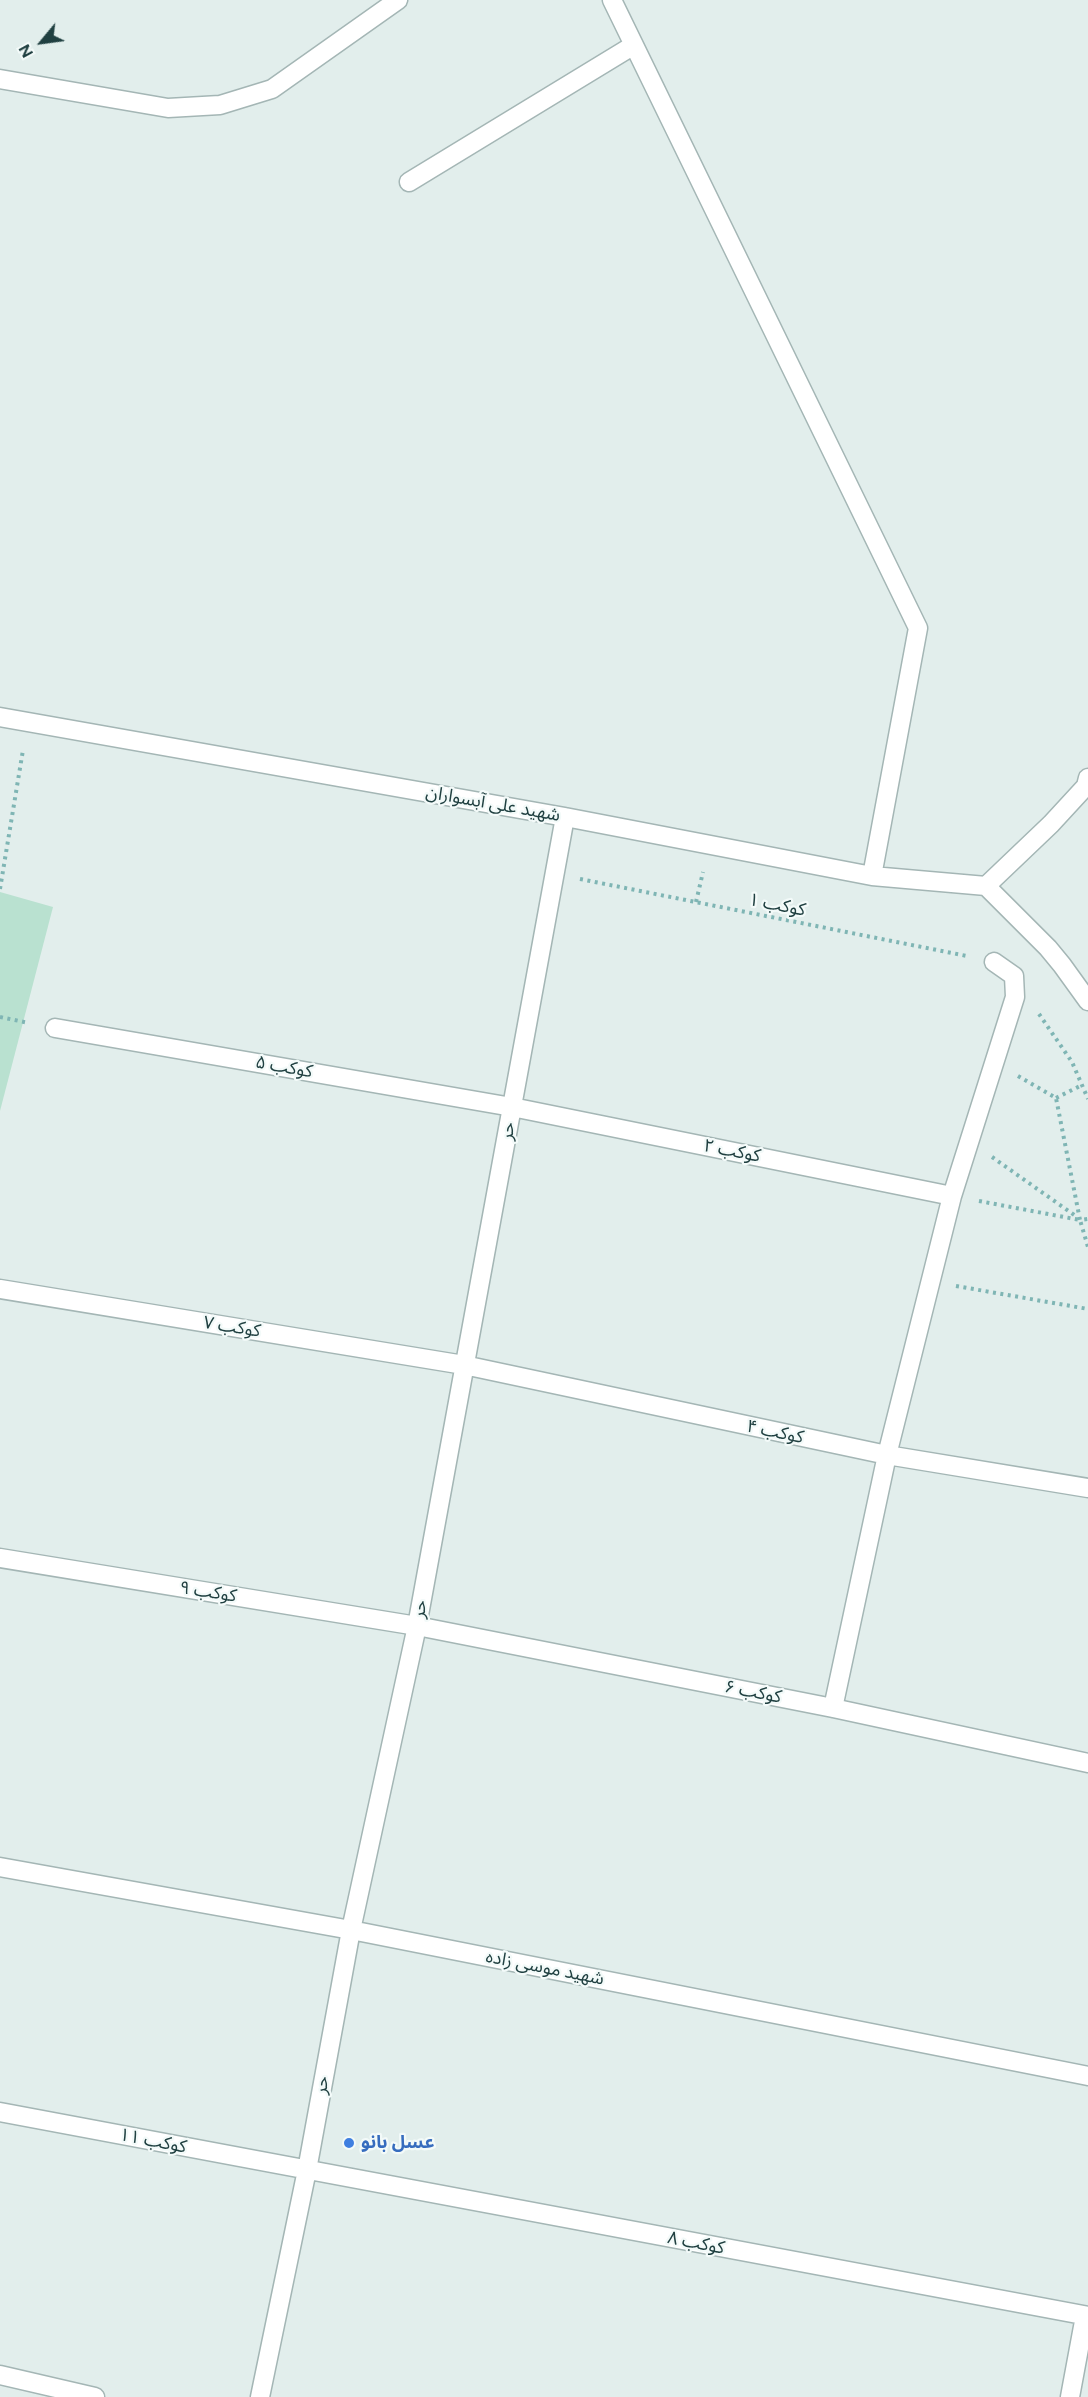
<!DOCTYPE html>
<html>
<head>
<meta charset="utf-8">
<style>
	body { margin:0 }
	#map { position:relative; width:1088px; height:2397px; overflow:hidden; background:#e2eeec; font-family:Figtree,sans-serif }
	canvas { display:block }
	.north { position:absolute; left:12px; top:12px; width:60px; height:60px; -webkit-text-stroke:4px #f3faf9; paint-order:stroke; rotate:241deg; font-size:16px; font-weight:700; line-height:24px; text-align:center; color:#204041 }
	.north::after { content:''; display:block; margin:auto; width:21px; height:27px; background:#204041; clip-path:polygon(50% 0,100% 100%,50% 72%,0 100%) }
</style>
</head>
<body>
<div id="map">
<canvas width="1088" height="2397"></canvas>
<div class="north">N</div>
</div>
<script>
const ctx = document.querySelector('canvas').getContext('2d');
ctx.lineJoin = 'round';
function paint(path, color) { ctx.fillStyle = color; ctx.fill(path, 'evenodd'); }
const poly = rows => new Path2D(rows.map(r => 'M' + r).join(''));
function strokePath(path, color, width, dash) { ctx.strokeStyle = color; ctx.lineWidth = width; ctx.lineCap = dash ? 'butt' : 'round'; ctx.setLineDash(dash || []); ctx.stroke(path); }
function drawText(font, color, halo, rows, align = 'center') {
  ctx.font = font + ' Figtree,"Noto Sans Arabic",sans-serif'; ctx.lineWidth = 4.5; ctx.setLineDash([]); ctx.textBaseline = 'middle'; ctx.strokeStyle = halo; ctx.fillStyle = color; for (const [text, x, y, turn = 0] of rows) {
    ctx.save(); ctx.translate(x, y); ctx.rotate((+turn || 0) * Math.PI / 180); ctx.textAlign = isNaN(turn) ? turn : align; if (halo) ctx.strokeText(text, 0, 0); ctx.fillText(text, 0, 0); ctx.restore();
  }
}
paint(poly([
	[0,892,53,907,0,1111]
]), '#b9e1d0');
const minor = poly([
	[612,0,918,628,872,876],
	[0,79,168,108,220,105,272,89,398,0],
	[409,182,634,45],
	[0,717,565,817,872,876,986,886,1048,948,1062,965,1088,1001],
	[986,886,1051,824,1086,786,1088,778],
	[55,1028,512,1107,952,1196],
	[0,1289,464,1365,887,1455,1088,1488],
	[0,1558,417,1626,833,1708,1088,1763],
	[833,1708,887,1455,952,1196,1015,997,1014,976,994,962],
	[0,1867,351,1930,1088,2076],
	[0,2112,1088,2316],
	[0,2375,95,2397],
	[260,2397,307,2170,351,1930,417,1626,565,817],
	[1070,2397,1085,2316]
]);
strokePath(minor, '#a4b6b5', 21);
strokePath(poly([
	[580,879,967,956],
	[0,889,23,750],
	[696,902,703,872],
	[1039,1014,1072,1062,1088,1099],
	[0,1017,29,1023],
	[1018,1076,1056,1098,1080,1220,1088,1219],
	[1056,1098,1082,1085],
	[992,1157,1077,1217],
	[979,1201,1080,1220,1088,1247],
	[956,1286,1088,1309]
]), '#7fb5b4', 4, [3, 4.5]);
strokePath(minor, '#fff', 18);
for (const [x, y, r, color] of [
	[349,2143,6,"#3f7fe0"]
]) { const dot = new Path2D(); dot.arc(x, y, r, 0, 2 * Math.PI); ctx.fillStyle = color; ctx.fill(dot); strokePath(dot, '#f3faf9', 2); }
drawText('18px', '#204041', '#f3faf9', [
	["شهید علی آبسواران",493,804,10],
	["کوکب ۱",777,905,11],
	["کوکب ۵",284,1067,10],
	["حر",508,1131,-80],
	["کوکب ۲",732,1151,11],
	["کوکب ۷",232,1327,9],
	["کوکب ۴",775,1432,12],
	["کوکب ۹",208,1592,9],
	["حر",420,1609,-80],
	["کوکب ۶",753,1692,11],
	["شهید موسی زاده",545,1968,11],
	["حر",322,2085,-80],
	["کوکب ۱۱",153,2141,11],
	["کوکب ۸",696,2243,11]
]);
drawText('bold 18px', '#366cbe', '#f3faf9', [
	["عسل بانو",361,2143]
], 'left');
</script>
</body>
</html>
